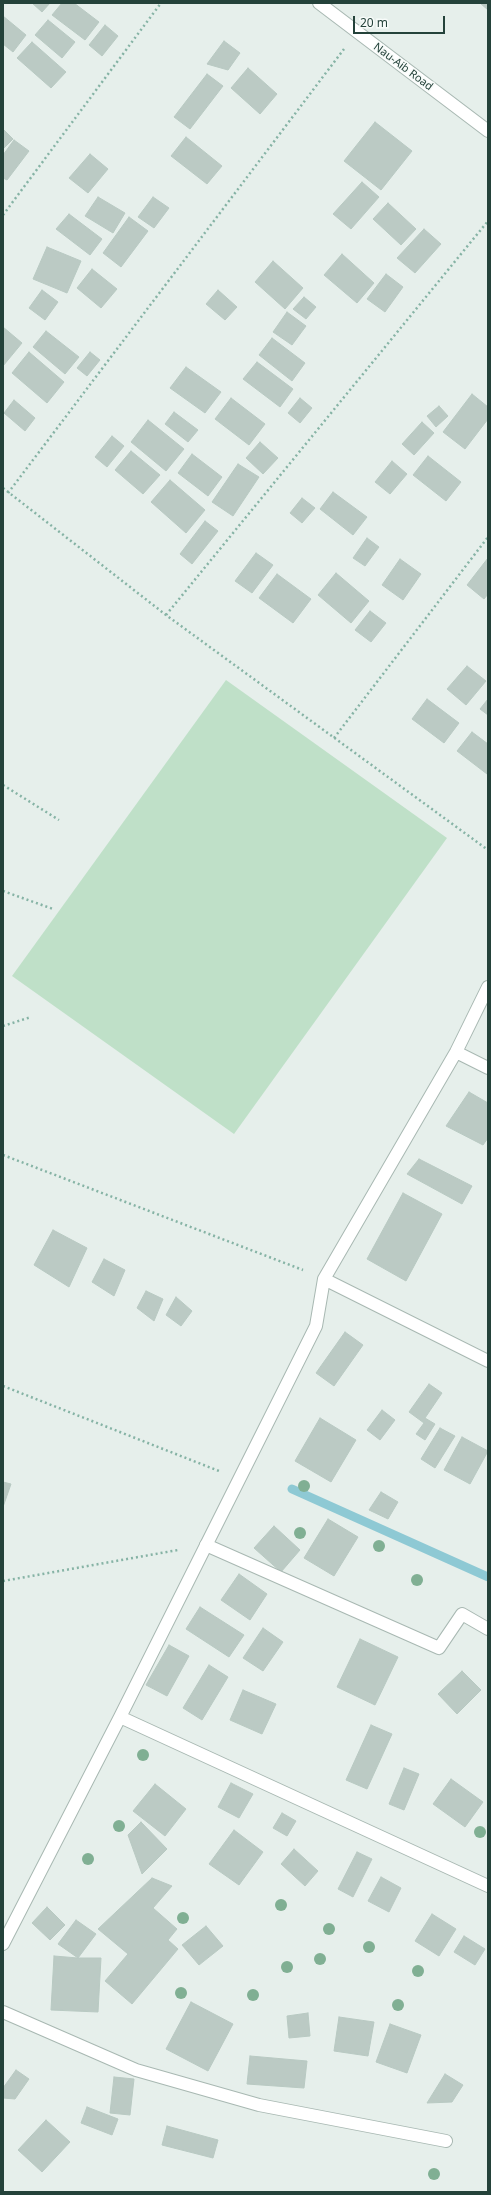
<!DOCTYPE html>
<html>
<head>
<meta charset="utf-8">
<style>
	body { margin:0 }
	#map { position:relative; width:491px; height:2195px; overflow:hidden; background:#e6efeb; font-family:"Noto Sans",sans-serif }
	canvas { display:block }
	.frame { position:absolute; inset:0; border:4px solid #24423a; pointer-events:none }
	.scale { position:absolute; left:353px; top:16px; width:92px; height:18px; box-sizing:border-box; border:2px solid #24423a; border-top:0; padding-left:5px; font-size:12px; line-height:14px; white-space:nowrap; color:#24423a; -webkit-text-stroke:3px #f7fbf9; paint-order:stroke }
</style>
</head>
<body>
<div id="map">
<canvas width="491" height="2195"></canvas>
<div class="frame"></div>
<div class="scale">20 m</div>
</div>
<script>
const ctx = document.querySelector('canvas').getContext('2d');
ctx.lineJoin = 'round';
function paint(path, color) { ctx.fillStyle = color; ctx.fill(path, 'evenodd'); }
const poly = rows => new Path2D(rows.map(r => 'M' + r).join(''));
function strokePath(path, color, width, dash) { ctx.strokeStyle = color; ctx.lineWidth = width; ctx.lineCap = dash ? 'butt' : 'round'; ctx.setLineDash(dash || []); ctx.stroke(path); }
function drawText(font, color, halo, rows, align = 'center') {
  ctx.font = font + ' "Noto Sans",sans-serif'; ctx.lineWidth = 3; ctx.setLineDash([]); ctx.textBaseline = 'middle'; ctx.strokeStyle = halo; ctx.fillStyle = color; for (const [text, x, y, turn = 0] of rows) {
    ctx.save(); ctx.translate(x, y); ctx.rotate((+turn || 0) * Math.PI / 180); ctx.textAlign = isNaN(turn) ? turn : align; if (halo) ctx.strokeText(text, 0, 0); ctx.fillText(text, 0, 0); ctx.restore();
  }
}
paint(poly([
	[226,680,447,838,234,1134,12,976]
]), '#bfe0c8');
strokePath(poly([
	[292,1489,488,1577]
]), '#8ec9d4', 9);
const building = poly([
	[32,3,50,3,42,12,32,3],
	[62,3,74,3,99,22,85,40,52,15,62,3],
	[480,3,488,3,488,10,480,3],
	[3,16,26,35,13,52,3,44,3,16],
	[48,20,75,42,62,58,35,35,48,20],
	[105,25,118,36,102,56,89,45,105,25],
	[224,41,240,53,228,70,207,64,224,41],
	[32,42,66,72,51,88,17,58,32,42],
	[248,68,277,94,260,114,231,88,248,68],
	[207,74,223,86,190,129,174,117,207,74],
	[375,122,412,151,381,190,344,161,375,122],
	[3,129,13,139,3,149,3,129],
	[186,137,222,166,207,184,171,156,186,137],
	[14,140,29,151,7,180,3,178,3,155,14,140],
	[90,154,108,169,88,193,69,178,90,154],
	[362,182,379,197,351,229,333,214,362,182],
	[98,197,125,213,113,233,85,216,98,197],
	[153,197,169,208,154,228,138,217,153,197],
	[388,203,416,229,401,245,373,219,388,203],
	[69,214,102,239,90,255,56,229,69,214],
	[129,217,148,231,121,267,103,253,129,217],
	[424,229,441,244,415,273,397,258,424,229],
	[47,247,81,261,67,293,33,279,47,247],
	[342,254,374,283,357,303,324,275,342,254],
	[273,261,303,288,285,309,255,282,273,261],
	[92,269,117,289,101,308,77,288,92,269],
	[386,274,403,287,385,312,367,299,386,274],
	[42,290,58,302,45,320,29,308,42,290],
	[218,290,237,307,225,320,206,304,218,290],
	[304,297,316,307,306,319,293,309,304,297],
	[287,312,306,326,292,345,273,332,287,312],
	[3,327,22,343,3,366,3,327],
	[46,331,79,357,65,374,33,347,46,331],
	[272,338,305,363,292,381,259,355,272,338],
	[29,352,64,382,47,403,12,373,29,352],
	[90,352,100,360,87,376,77,368,90,352],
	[257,362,293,389,280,407,243,379,257,362],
	[186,367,221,392,205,413,170,388,186,367],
	[472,394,488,407,488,419,465,449,443,432,472,394],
	[231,398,265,424,249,445,215,419,231,398],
	[300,398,312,408,300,423,288,413,300,398],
	[14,400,35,418,25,431,4,413,14,400],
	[439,406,448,416,436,427,427,416,439,406],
	[174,412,198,430,188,442,165,424,174,412],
	[148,420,184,449,166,471,131,442,148,420],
	[422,422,434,433,414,455,402,444,422,422],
	[112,436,124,446,107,467,95,457,112,436],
	[260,442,278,458,263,474,246,458,260,442],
	[131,451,160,475,143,494,115,470,131,451],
	[192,454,222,477,208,496,178,473,192,454],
	[428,456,461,482,446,501,413,475,428,456],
	[392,461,407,474,390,494,375,482,392,461],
	[238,464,259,477,233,516,212,502,238,464],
	[170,480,205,510,186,533,151,502,170,480],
	[333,492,367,517,353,535,320,509,333,492],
	[302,498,315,508,302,523,290,513,302,498],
	[205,521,218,531,192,564,180,554,205,521],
	[367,538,379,547,365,566,353,558,367,538],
	[256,553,273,565,252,593,235,581,256,553],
	[488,558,488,594,484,599,467,585,488,558],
	[400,559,421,574,403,600,382,585,400,559],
	[336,573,369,601,351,623,318,595,336,573],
	[277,574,311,599,293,623,259,598,277,574],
	[370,611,386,623,371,642,355,630,370,611],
	[467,666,486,681,466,705,447,689,467,666],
	[427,699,459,723,444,743,412,719,427,699],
	[488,699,488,715,480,709,488,699],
	[472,732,488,744,487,774,457,751,472,732],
	[469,1092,488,1103,488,1138,483,1145,446,1126,469,1092],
	[419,1159,472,1186,462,1204,407,1174,419,1159],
	[403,1193,442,1214,406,1281,367,1259,403,1193],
	[53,1230,87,1248,69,1287,34,1265,53,1230],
	[104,1259,125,1270,114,1296,92,1282,104,1259],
	[146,1291,163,1299,154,1321,137,1308,146,1291],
	[176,1297,192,1311,181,1326,166,1315,176,1297],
	[345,1332,363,1345,334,1386,316,1373,345,1332],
	[429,1384,442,1393,425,1418,435,1424,425,1440,416,1434,424,1423,409,1412,429,1384],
	[382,1410,395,1420,380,1440,367,1430,382,1410],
	[320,1418,356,1440,331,1482,295,1461,320,1418],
	[440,1428,455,1436,435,1468,421,1459,440,1428],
	[462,1437,488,1451,470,1484,444,1470,462,1437],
	[3,1482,11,1484,3,1507,3,1482],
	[381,1492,398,1502,388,1519,369,1510,381,1492],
	[328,1519,358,1537,334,1576,304,1558,328,1519],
	[274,1526,300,1550,281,1572,254,1548,274,1526],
	[239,1574,267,1594,250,1620,221,1600,239,1574],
	[200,1607,244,1635,229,1657,186,1629,200,1607],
	[263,1628,283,1642,263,1671,243,1658,263,1628],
	[360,1639,398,1657,375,1705,337,1687,360,1639],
	[169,1645,189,1656,167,1696,146,1685,169,1645],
	[209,1665,228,1677,202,1720,183,1708,209,1665],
	[462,1671,481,1690,457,1714,438,1694,462,1671],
	[243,1690,276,1704,262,1734,230,1720,243,1690],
	[371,1725,392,1734,367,1789,346,1780,371,1725],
	[404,1768,419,1774,404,1810,389,1804,404,1768],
	[451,1779,483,1802,465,1827,433,1804,451,1779],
	[231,1783,253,1794,239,1818,218,1807,231,1783],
	[155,1784,186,1809,165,1836,133,1811,155,1784],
	[282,1813,296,1821,287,1836,273,1828,282,1813],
	[141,1822,167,1849,142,1874,128,1835,141,1822],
	[234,1830,263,1852,239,1885,209,1864,234,1830],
	[294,1849,318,1871,305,1886,281,1864,294,1849],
	[357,1852,372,1859,353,1897,338,1889,357,1852],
	[381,1877,401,1888,389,1912,368,1901,381,1877],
	[152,1878,172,1886,153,1908,177,1929,168,1940,178,1949,132,2004,105,1981,128,1954,98,1929,152,1878],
	[47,1907,65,1925,50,1940,32,1923,47,1907],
	[432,1914,456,1929,439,1956,415,1941,432,1914],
	[76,1920,96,1934,78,1958,58,1944,76,1920],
	[206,1926,223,1946,199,1965,182,1945,206,1926],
	[464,1936,485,1949,475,1965,454,1952,464,1936],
	[54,1956,78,1958,101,1958,98,2012,51,2010,54,1956],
	[191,2002,233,2024,208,2071,166,2049,191,2002],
	[308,2013,310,2036,289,2038,287,2016,308,2013],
	[339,2017,374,2022,368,2056,334,2051,339,2017],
	[390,2024,421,2035,407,2073,376,2062,390,2024],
	[250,2056,307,2061,304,2088,247,2084,250,2056],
	[16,2070,29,2079,15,2099,3,2098,3,2088,16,2070],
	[445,2074,463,2085,452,2102,427,2103,445,2074],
	[114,2077,134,2079,130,2115,110,2113,114,2077],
	[87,2107,118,2119,112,2135,81,2123,87,2107],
	[46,2120,70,2142,42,2172,18,2150,46,2120],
	[167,2126,218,2140,213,2158,162,2145,167,2126]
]);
paint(building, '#bbcac4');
strokePath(building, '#b8c9c2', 1);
const service = poly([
	[206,1545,439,1648,462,1614,488,1629],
	[3,2012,136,2070,259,2105,446,2141]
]);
const minor = poly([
	[319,3,488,131],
	[456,1052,488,1068],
	[324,1279,488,1361],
	[120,1717,488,1886],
	[3,1944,120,1717,316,1326,324,1279,456,1052,488,987]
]);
strokePath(service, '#a8b8b2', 14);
strokePath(minor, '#a8b8b2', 14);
strokePath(poly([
	[3,215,161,3],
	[3,488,166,615,488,850],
	[8,493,344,49],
	[166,615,488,221],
	[334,738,488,537],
	[3,785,59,820],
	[3,891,53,909],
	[3,1026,31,1017],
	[3,1155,303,1270],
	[3,1386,219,1471],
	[3,1581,178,1550]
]), '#86b3a5', 2.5, [2, 3]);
strokePath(service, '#fff', 12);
strokePath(minor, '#fff', 12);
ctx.fillStyle = '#80af93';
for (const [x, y] of [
	[304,1486],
	[300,1533],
	[379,1546],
	[417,1580],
	[143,1755],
	[119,1826],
	[480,1832],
	[88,1859],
	[281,1905],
	[183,1918],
	[329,1929],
	[369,1947],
	[320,1959],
	[287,1967],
	[418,1971],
	[181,1993],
	[253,1995],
	[398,2005],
	[434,2174]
]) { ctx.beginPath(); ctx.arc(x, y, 6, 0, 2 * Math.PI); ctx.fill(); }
drawText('11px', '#24423a', '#f7fbf9', [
	["Nau-Aib Road",403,67,37]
]);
</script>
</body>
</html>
